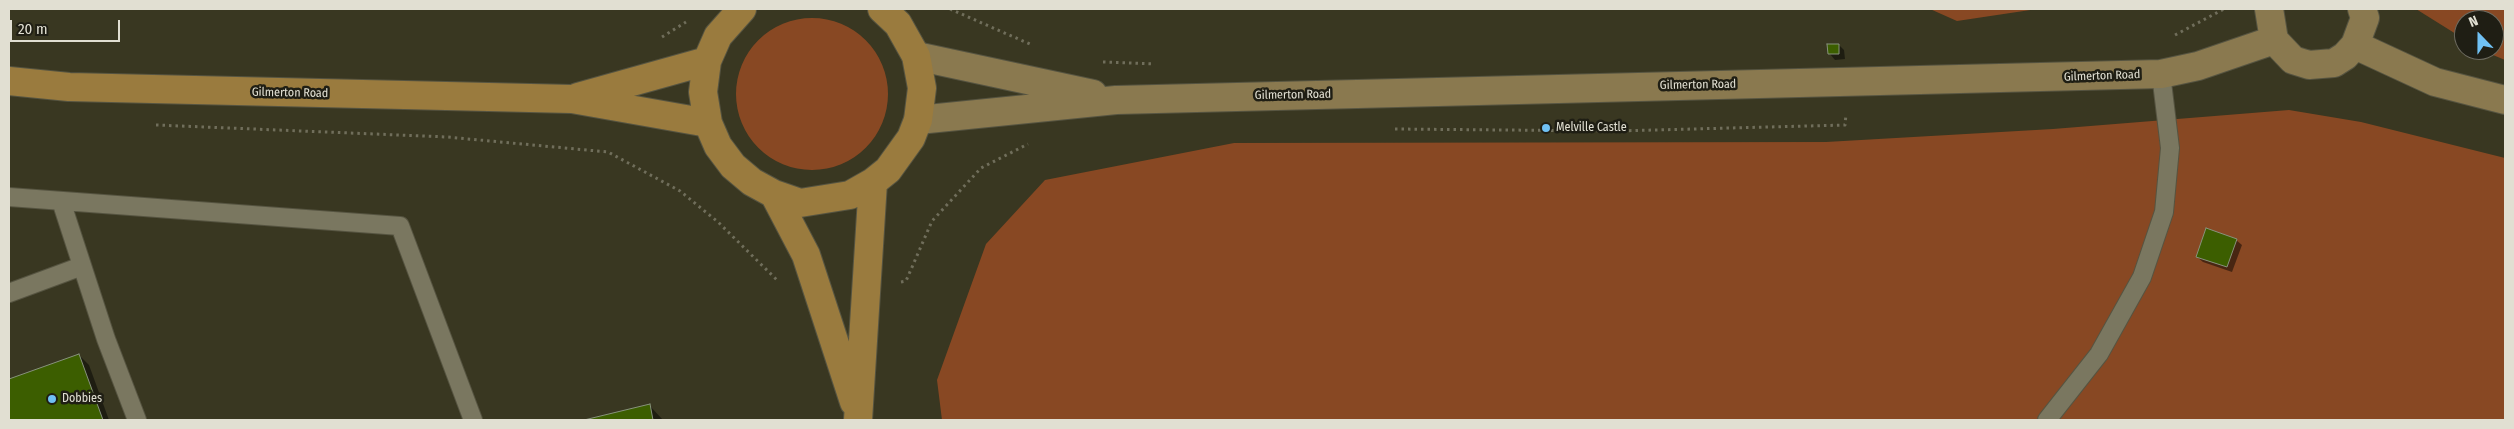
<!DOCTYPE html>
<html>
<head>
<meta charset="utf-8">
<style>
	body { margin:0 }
	#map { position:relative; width:2514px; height:429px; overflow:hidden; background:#393721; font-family:"Fira Sans Condensed",sans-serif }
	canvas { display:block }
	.frame { position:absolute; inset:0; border:10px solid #e1dfd2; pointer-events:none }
	.north { position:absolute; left:2454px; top:10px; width:50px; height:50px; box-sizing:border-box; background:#1f1e14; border:1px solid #6d6b60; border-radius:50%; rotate:338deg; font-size:14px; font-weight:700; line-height:20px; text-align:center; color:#e1dfd2 }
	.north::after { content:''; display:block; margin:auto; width:18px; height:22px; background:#70c1f4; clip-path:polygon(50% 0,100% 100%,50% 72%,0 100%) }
	.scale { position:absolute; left:10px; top:20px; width:110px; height:22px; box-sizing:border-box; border:2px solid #e1dfd2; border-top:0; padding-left:6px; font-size:15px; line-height:18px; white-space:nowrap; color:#e1dfd2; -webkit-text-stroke:4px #1f1e14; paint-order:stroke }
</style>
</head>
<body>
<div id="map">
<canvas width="2514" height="429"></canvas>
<div class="frame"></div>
<div class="north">N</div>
<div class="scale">20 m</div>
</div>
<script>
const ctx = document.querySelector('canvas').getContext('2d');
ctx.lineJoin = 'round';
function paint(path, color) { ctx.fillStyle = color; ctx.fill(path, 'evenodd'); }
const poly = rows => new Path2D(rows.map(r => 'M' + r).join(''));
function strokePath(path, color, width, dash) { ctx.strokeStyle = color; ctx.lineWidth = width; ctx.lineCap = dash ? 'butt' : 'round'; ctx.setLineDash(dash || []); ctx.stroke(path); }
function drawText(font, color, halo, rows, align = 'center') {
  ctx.font = font + ' "Fira Sans Condensed",sans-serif'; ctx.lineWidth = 5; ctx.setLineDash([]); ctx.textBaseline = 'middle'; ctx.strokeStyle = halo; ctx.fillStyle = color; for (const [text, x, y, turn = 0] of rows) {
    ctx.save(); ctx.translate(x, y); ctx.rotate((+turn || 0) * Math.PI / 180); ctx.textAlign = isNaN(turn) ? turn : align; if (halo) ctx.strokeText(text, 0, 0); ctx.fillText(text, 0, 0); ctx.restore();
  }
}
paint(poly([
	[1930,9,2037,9,1957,21],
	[2416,9,2505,9,2505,60,2481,50,2494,50,2494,20,2464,20,2464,39],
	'736 94a76 76 0 1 1 152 0a76 76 0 1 1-152 0Z',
	[2289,110,2361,122,2505,158,2505,420,942,420,937,380,986,244,1045,180,1234,143,1826,142,2053,129]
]), '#884823');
paint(poly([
	[1839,45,1844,50,1845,59,1835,60,1830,54],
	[2236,240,2242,245,2232,272,2203,262,2197,257],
	[79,355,89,365,109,420,9,420,9,380],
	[649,405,663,420,589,420]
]), '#0007');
const building = poly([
	[1827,44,1839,44,1839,54,1828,54,1827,44],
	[2206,228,2237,239,2227,267,2196,257,2206,228],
	[79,354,103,420,9,420,9,379,79,354],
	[650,404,653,420,584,420,650,404]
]);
paint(building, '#3c5e00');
strokePath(building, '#87927c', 1);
const lane = poly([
	[9,197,400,226,473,420],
	[61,201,106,339,137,420],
	[9,293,82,266],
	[2047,420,2099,354,2142,277,2164,212,2170,148,2161,74]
]);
const secondary = poly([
	[2269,9,2274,40,2293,60,2309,65,2334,63,2345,56,2355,45,2365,18,2362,9],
	[2355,45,2435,82,2505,100],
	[916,56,1093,94],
	[918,120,1116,100,2161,74,2198,66,2274,40]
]);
const primary = poly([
	[742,9,718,36,707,61,703,92,708,123,718,146,733,166,752,182,774,194,800,203,850,195,873,182,888,170,911,138,918,120,922,88,916,56,898,24,882,9],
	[9,81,69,87,572,99,708,123],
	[578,97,707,61],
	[774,194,806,255,854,402],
	[858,420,873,182]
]);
strokePath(lane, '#565441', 20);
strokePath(secondary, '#565441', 30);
strokePath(primary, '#565441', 30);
strokePath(poly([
	[950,9,1032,45],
	[2175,35,2224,9],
	[662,37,686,22],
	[1103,62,1155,64],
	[156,125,447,137,608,152,680,191,718,222,778,281],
	[1395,129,1616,131,1845,125,1846,114],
	[901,282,906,281,932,221,981,168,1028,144]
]), '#706e5b', 3, [2.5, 4]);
strokePath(lane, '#7a7760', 18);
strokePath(secondary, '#8a794f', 28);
strokePath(primary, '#9a7b3e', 28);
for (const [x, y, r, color] of [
	[1546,128,5,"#70c1f4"],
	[52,399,5,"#70c1f4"]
]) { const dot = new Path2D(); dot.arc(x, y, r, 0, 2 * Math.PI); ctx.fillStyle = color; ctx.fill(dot); strokePath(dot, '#1f1e14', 2); }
drawText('12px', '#e1dfd2', '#1f1e14', [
	["Gilmerton Road",2102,76,-2],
	["Gilmerton Road",1698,85,-1],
	["Gilmerton Road",290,93,1],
	["Gilmerton Road",1293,95,-1]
]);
drawText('12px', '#e1dfd2', '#1f1e14', [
	["Melville Castle",1556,128],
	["Dobbies",62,399]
], 'left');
</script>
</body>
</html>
